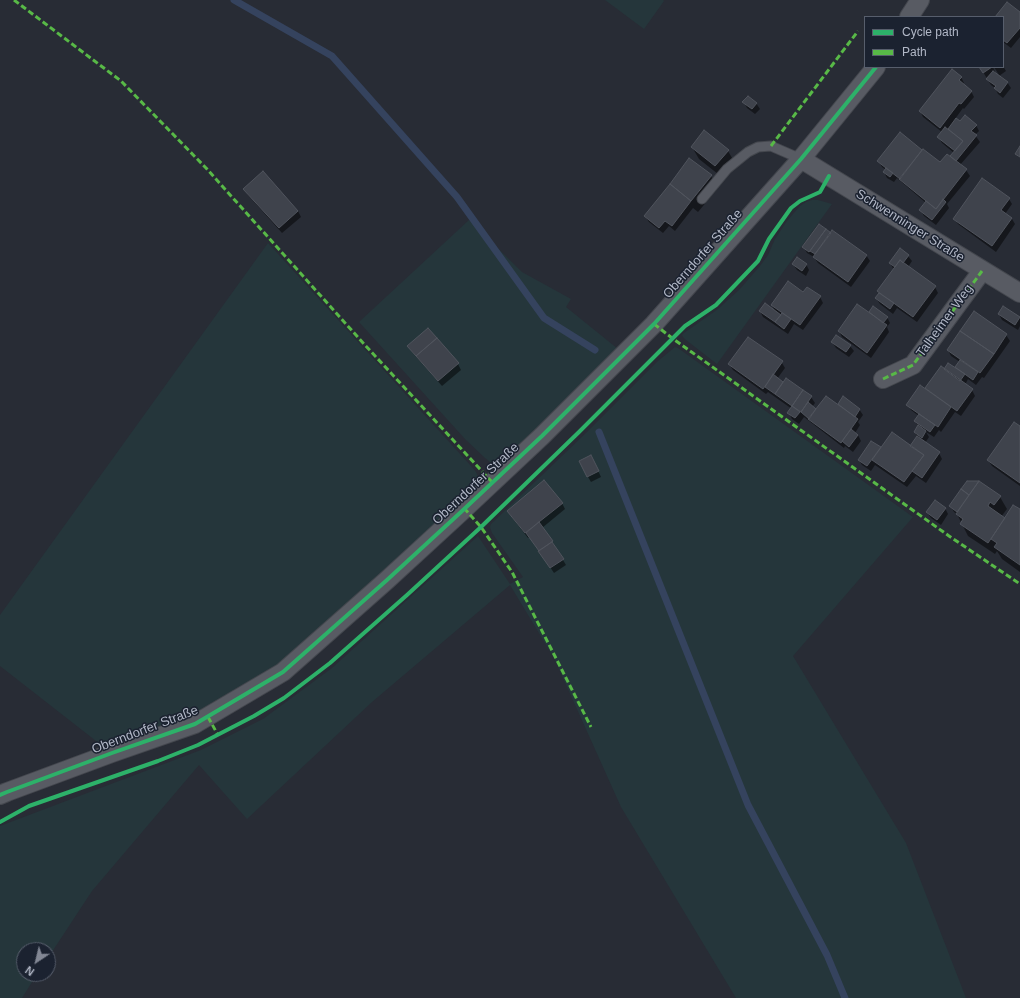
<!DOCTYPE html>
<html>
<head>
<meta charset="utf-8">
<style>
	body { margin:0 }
	#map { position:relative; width:1020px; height:998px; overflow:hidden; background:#282c35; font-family:Helvetica,sans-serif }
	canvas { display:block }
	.legend { position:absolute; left:864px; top:16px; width:140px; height:52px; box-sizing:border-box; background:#1b2230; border:1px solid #575e6c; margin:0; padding:5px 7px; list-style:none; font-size:12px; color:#b2b8c7 }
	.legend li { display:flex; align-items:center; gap:8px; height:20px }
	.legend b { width:20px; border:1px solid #575e6c }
	.north { position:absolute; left:16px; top:942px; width:40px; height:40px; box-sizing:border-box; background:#1b2230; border:1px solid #575e6c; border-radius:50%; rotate:215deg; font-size:11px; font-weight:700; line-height:16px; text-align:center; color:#b2b8c7 }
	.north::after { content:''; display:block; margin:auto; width:14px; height:18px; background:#828794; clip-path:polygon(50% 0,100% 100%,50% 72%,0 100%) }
</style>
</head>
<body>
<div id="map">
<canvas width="1020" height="998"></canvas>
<ul class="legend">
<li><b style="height:5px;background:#2db169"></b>Cycle path</li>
<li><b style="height:5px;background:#58b947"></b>Path</li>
</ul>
<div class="north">N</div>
</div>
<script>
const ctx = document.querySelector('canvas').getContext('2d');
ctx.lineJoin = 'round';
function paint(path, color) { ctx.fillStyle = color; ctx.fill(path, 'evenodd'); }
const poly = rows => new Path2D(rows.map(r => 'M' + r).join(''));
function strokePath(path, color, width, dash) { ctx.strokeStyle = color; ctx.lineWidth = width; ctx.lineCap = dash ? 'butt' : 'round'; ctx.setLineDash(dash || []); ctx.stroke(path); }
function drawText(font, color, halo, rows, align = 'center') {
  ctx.font = font + ' Helvetica,sans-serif'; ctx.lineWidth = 3; ctx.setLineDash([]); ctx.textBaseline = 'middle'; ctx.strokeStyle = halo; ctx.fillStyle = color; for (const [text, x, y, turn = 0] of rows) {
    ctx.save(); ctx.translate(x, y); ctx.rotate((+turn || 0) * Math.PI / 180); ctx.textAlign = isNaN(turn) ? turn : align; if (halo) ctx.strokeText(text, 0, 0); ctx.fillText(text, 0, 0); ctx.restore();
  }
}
paint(poly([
	[605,0,663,0,664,1,644,29],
	[812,200,818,200,832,204,717,364,686,340,683,337,682,335,684,333,718,309,739,290,760,266,768,255,775,239,787,221,800,206,806,202],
	[469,220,522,272,571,299,566,307,618,349,504,461,494,465,485,458,465,439,359,322],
	[268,243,471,466,476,472,479,479,477,486,288,658,262,677,195,714,105,748,0,666,0,615],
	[675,347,678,348,913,517,793,656,906,843,966,998,736,998,621,807,554,658,510,585,372,702,247,819,199,765,92,891,48,958,48,950,24,950,24,974,37,974,22,998,0,998,0,826,201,750,263,719,332,668,478,536,510,584,523,577,492,533,490,527,491,524,588,431,658,361]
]), '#25363b');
paint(poly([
	[1020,14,1020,37,1011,48,1003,42,1003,17,996,17],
	[1003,66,1006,71,999,76,1007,82,1011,88,1003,98,998,94,995,88,991,85,980,67,993,67,996,74,999,75,994,67,1003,67],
	[961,77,964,83,963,85,971,91,974,97,964,109,963,108,955,119,960,123,976,125,979,131,975,135,980,142,960,165,966,170,970,176,947,204,949,208,936,225,924,216,921,210,926,203,897,178,894,182,887,178,884,172,886,170,882,167,879,161,900,134,922,152,940,164,951,157,954,153,942,143,939,137,942,132,923,117,920,111],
	[744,102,756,103,760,109,755,114,747,108],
	[692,147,728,151,735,163,723,178,699,159],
	[263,173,298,211,301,217,282,233,248,195,245,189],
	[711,176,718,188,698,212,693,208,675,231,669,226,663,233,649,222,645,216],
	[1009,199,1012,204,1005,214,1012,219,1015,224,996,252,958,224,954,219],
	[819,225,831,234,866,255,870,261,851,287,818,263,814,257,807,253,804,247],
	[900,250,908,256,912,261,908,267,935,287,938,293,917,322,897,308,893,314,880,304,876,298,880,294,879,291,894,270,890,263],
	[793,264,806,264,809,270,806,276,797,270],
	[804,293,820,297,823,303,803,330,794,324,788,334,763,317,760,311,777,314,772,305],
	[873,308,887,317,890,323,887,327,889,332,871,358,842,337,839,331,869,314],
	[974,313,1006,335,1010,341,984,378,982,377,976,385,968,379,965,385,972,390,975,396,961,416,955,412,941,432,939,430,934,437,926,432,929,437,925,443,939,453,942,459,926,483,916,476,907,487,875,465,871,471,862,465,859,460,872,442,881,449,910,447,917,437,915,432,918,426,915,421,919,416,911,410,908,405,925,390,941,368,944,370,955,369,960,362,951,356,948,350],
	[999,314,1019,317,1020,319,1020,326,1018,330,1002,320],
	[428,329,458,364,461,370,442,386,412,352,408,346],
	[832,342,850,346,854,351,849,357,836,348],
	[782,362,782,363,780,363,769,378,771,379,782,363,785,368,777,379,784,383,787,379,811,397,815,403,812,407,816,410,838,406,844,398,859,409,863,415,858,422,860,425,855,433,858,435,861,441,853,452,845,446,844,448,804,417,799,424,792,419,789,413,792,409,768,392,766,394,733,370,730,365],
	[1020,427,1020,486,992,466,988,460],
	[594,462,601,477,591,482,588,477],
	[968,482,979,482,1000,497,1007,509,1001,517,1004,519,1020,510,1020,572,1002,559,997,551,995,554,968,536,957,514,954,512,951,506],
	[562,503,565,509,542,528,552,542,566,565,554,573,530,537,528,538,511,516,508,511],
	[945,508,948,514,941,525,931,518,927,512]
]), '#0007');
strokePath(poly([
	[234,0,332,56,457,197,544,318,595,350],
	[599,432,748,805,827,955,845,998]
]), '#35435e', 7);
const building = poly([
	[1007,2,1020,12,1020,28,1007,43,1003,40,1003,17,995,17,1007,2],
	[979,67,992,67,983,73,979,67],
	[952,69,962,77,959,80,972,91,961,104,959,103,940,128,919,111,952,69],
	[993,71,1008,82,1000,93,994,88,996,86,986,79,993,71],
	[748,96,757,103,752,109,742,102,748,96],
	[965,115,977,125,971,131,977,135,956,161,950,156,963,141,948,129,956,118,960,121,965,115],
	[945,127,963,141,955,151,937,137,945,127],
	[704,130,729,150,715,166,691,147,704,130],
	[900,132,922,150,900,179,877,161,900,132],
	[1020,146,1020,157,1015,154,1020,146],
	[923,149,940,162,947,154,967,169,936,209,899,179,923,149],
	[689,158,712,175,691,201,670,184,689,158],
	[886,168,893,173,890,177,883,172,886,168],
	[263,171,298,211,279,228,243,189,263,171],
	[982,178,1010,198,1001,210,1012,218,992,246,953,219,982,178],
	[670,184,691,201,672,226,665,221,659,228,644,216,670,184],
	[943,199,946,202,932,220,919,210,926,201,936,209,943,199],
	[819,224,826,229,809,252,802,247,819,224],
	[826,229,831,233,815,254,810,251,826,229],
	[832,230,867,255,848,282,813,257,832,230],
	[900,248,909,255,903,263,900,260,895,267,889,263,900,248],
	[797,257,807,264,802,271,792,264,797,257],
	[900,260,936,286,913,317,877,291,900,260],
	[788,281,803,292,807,287,821,296,800,325,771,305,788,281],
	[879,293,894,303,890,309,875,298,879,293],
	[765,303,781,315,775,322,759,311,765,303],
	[857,304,887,325,867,353,838,331,857,304],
	[873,306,888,317,883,323,869,312,873,306],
	[1003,306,1020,317,1015,325,998,314,1003,306],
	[974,311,1007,334,994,354,960,331,974,311],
	[782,313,791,319,784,329,775,322,782,313],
	[428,328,437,338,416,356,407,346,428,328],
	[960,331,994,354,980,373,947,350,960,331],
	[836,335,851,345,846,352,831,342,836,335],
	[748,337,783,361,763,389,728,364,748,337],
	[437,338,459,363,438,381,416,356,437,338],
	[960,360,978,372,973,380,955,367,960,360],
	[948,363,965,374,960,381,944,369,948,363],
	[941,366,973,389,957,411,925,388,941,366],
	[773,374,783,382,775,394,765,387,773,374],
	[786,378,803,390,792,406,775,394,786,378],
	[920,385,951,407,938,427,906,405,920,385],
	[803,390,812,396,801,412,792,406,803,390],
	[826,396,858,419,841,443,808,419,826,396],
	[843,396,860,409,855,417,838,404,843,396],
	[808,402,816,409,809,419,801,412,808,402],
	[792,406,800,412,795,418,787,413,792,406],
	[919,414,935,425,930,432,914,421,919,414],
	[1014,422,1020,426,1020,483,987,460,1014,422],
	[918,425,926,431,922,438,914,432,918,425],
	[851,429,858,435,849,447,842,441,851,429],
	[892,432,924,455,904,482,872,460,892,432],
	[917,436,940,452,922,478,912,471,924,455,910,446,917,436],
	[871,441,881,447,867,466,858,460,871,441],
	[591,455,599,471,587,477,579,461,591,455],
	[544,480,563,503,525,533,507,511,544,480],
	[967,481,979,481,969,495,961,489,967,481],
	[979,481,1001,496,994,505,990,502,988,506,1005,518,988,543,960,524,963,519,956,514,979,481],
	[961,489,969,495,957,512,949,506,961,489],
	[935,500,946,508,937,520,926,512,935,500],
	[1013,505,1020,509,1020,565,994,547,997,543,991,539,1013,505],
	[539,522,553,541,539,551,526,533,539,522],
	[552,542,564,559,550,568,538,551,552,542]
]);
paint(building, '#3f434c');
strokePath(building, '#50545d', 1);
const lane = poly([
	[702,199,727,169,748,152,758,147,771,146,801,159]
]);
const street = poly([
	[909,17,920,0],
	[801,159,1020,293],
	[883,379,913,365,982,271],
	[0,795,7,792,112,753,195,724,283,672,387,580,461,512,542,436,654,324,801,159,876,67]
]);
strokePath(lane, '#44474e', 11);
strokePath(street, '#44474e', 20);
strokePath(lane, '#585b63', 9);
strokePath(street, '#585b63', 18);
strokePath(poly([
	[14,0,121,81,206,168,364,344,492,482],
	[771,146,858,31],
	[654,324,672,338,949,536,1020,584],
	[883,379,913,365,982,271],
	[464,508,481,527,512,572,591,727],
	[208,717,218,735]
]), '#58b947', 3, [6, 3]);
strokePath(poly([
	[0,795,7,792,112,753,195,724,283,672,387,580,461,512,542,436,654,324,801,159,876,67],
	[0,822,29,806,158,761,198,745,254,716,284,698,330,663,407,595,481,527,579,432,685,326,716,305,758,261,769,239,791,208,800,201,820,192,829,176]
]), '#2db169', 4);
drawText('13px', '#b2b8c7', '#1b2230', [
	["Schwenninger Straße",910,226,32],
	["Oberndorfer Straße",703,254,-49],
	["Talheimer Weg",945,321,-54],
	["Oberndorfer Straße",476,484,-43],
	["Oberndorfer Straße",145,730,-21]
]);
</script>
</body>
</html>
